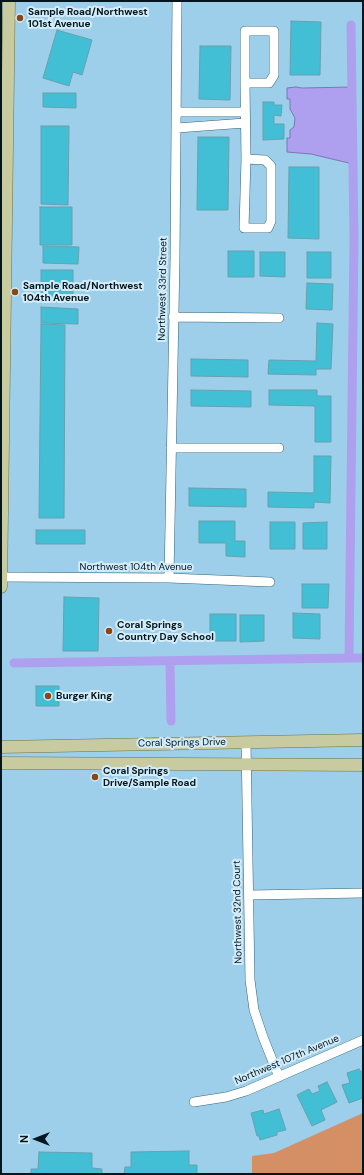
<!DOCTYPE html>
<html>
<head>
<meta charset="utf-8">
<style>
	body { margin:0 }
	#map { position:relative; width:364px; height:1175px; overflow:hidden; background:#9dcfea; font-family:"DM Sans",sans-serif }
	canvas { display:block }
	.frame { position:absolute; inset:0; border:2px solid #03161f; pointer-events:none }
	.north { position:absolute; left:16px; top:1119px; width:40px; height:40px; -webkit-text-stroke:3px #d3ecf9; paint-order:stroke; rotate:270deg; font-size:11px; font-weight:700; line-height:16px; text-align:center; color:#03161f }
	.north::after { content:''; display:block; margin:auto; width:14px; height:18px; background:#03161f; clip-path:polygon(50% 0,100% 100%,50% 72%,0 100%) }
</style>
</head>
<body>
<div id="map">
<canvas width="364" height="1175"></canvas>
<div class="frame"></div>
<div class="north">N</div>
</div>
<script>
const ctx = document.querySelector('canvas').getContext('2d');
ctx.lineJoin = 'round';
function paint(path, color) { ctx.fillStyle = color; ctx.fill(path, 'evenodd'); }
const poly = rows => new Path2D(rows.map(r => 'M' + r).join(''));
function strokePath(path, color, width, dash) { ctx.strokeStyle = color; ctx.lineWidth = width; ctx.lineCap = dash ? 'butt' : 'round'; ctx.setLineDash(dash || []); ctx.stroke(path); }
function drawText(font, color, halo, rows, align = 'center') {
  ctx.font = font + ' "DM Sans",sans-serif'; ctx.lineWidth = 4; ctx.setLineDash([]); ctx.textBaseline = 'middle'; ctx.strokeStyle = halo; ctx.fillStyle = color; for (const [text, x, y, turn = 0] of rows) {
    ctx.save(); ctx.translate(x, y); ctx.rotate((+turn || 0) * Math.PI / 180); ctx.textAlign = isNaN(turn) ? turn : align; if (halo) ctx.strokeText(text, 0, 0); ctx.fillText(text, 0, 0); ctx.restore();
  }
}
paint(poly([
	[363,1113,363,1174,252,1174,252,1156,274,1153]
]), '#d48f65');
const water = poly([
	[296,87,302,88,352,87,353,164,311,154,287,152,287,138,290,138,290,130,294,127,295,118,290,109,290,99,287,99,287,88,296,87]
]);
paint(water, '#aea0ee');
strokePath(water, '#7b77b0', 1);
strokePath(poly([
	[349,658,363,658],
	[170,661,171,721],
	[14,663,349,658,354,239,351,25]
]), '#aea0ee', 9);
const building = poly([
	[291,21,321,22,320,75,290,75,291,21],
	[57,30,92,40,82,75,73,72,69,86,43,78,57,30],
	[200,46,231,46,230,100,199,99,200,46],
	[43,93,76,93,76,108,43,107,43,93],
	[263,102,274,102,274,105,282,105,281,116,274,115,274,124,284,124,284,139,263,140,263,102],
	[41,126,69,126,68,205,41,204,41,126],
	[198,137,229,137,228,210,197,210,198,137],
	[289,167,319,167,319,239,288,238,289,167],
	[40,207,72,207,72,245,40,245,40,207],
	[43,246,79,247,78,264,43,263,43,246],
	[228,251,254,251,254,277,228,277,228,251],
	[260,252,285,252,285,277,260,276,260,252],
	[307,252,331,252,331,278,307,278,307,252],
	[41,270,73,270,73,302,41,302,41,270],
	[307,283,333,284,332,310,306,309,307,283],
	[41,307,78,309,78,324,41,323,41,307],
	[317,323,333,324,331,369,316,369,316,375,268,374,269,360,316,361,317,323],
	[41,324,65,325,64,518,39,518,41,324],
	[191,359,248,360,248,377,191,376,191,359],
	[191,390,251,391,251,407,191,406,191,390],
	[269,390,317,390,317,396,331,396,331,442,315,442,315,406,269,405,269,390],
	[314,456,331,456,330,503,314,502,314,508,268,507,268,492,314,493,314,456],
	[189,488,246,489,246,507,189,506,189,488],
	[199,521,235,521,235,541,245,541,245,557,226,556,226,543,199,543,199,521],
	[270,522,295,522,295,549,270,549,270,522],
	[327,522,327,549,303,549,303,523,327,522],
	[36,530,85,530,85,544,36,544,36,530],
	[302,584,329,584,328,608,302,608,302,584],
	[64,597,99,598,98,651,63,651,64,597],
	[293,613,320,614,320,639,293,638,293,613],
	[210,614,236,614,236,641,210,641,210,614],
	[240,615,264,615,264,641,240,642,240,615],
	[36,686,59,686,59,706,36,706,36,686],
	[359,1069,361,1072,363,1071,363,1098,349,1103,342,1085,350,1083,347,1073,359,1069],
	[327,1082,337,1102,321,1110,325,1120,312,1126,297,1095,309,1089,312,1094,320,1091,318,1086,327,1082],
	[279,1109,286,1130,277,1132,277,1135,260,1140,259,1136,257,1136,251,1113,263,1110,264,1114,279,1109],
	[189,1151,189,1165,197,1165,197,1174,124,1174,125,1167,131,1167,131,1152,189,1151],
	[39,1152,92,1153,92,1168,102,1169,102,1174,31,1174,31,1169,38,1169,39,1152]
]);
paint(building, '#42bfd5');
strokePath(building, '#66a1ad', 1);
const minor = poly([
	[245,83,269,83,274,75,274,31,245,31,245,83,246,159,244,228,268,228,271,221,271,166,265,160,246,159],
	[177,112,245,112],
	[177,128,245,123],
	[173,317,279,318],
	[171,448,279,448],
	[1,577,169,578,270,582],
	[169,578,175,258,177,1],
	[246,742,250,980,254,1010,263,1037,279,1077],
	[250,895,363,893],
	[194,1102,226,1097,246,1091,363,1040]
]);
const major = poly([
	[1,587,9,1],
	[1,747,363,740],
	[1,763,363,765]
]);
strokePath(minor, '#34647b', 10);
strokePath(major, '#6b7449', 13);
strokePath(minor, '#fff', 9);
strokePath(major, '#c8caa0', 12);
for (const [x, y, r, color] of [
	[20,18,4,"#894617"],
	[15,292,4,"#894617"],
	[109,631,4,"#894617"],
	[48,696,4,"#894617"],
	[95,777,4,"#894617"]
]) { const dot = new Path2D(); dot.arc(x, y, r, 0, 2 * Math.PI); ctx.fillStyle = color; ctx.fill(dot); strokePath(dot, '#d3ecf9', 1.5); }
drawText('bold 10px', '#03161f', '#d3ecf9', [
	["Sample Road/Northwest",28,12],
	["101st Avenue",28,24],
	["Sample Road/Northwest",23,286],
	["104th Avenue",23,298],
	["Coral Springs",117,625],
	["Country Day School",117,637],
	["Burger King",56,696],
	["Coral Springs",103,771],
	["Drive/Sample Road",103,783]
], 'left');
drawText('10px', '#03161f', '#d3ecf9', [
	["Northwest 33rd Street",163,289,-89],
	["Northwest 104th Avenue",136,567],
	["Coral Springs Drive",182,743,-1],
	["Northwest 32nd Court",238,912,-91],
	["Northwest 107th Avenue",287,1060,-23]
]);
</script>
</body>
</html>
